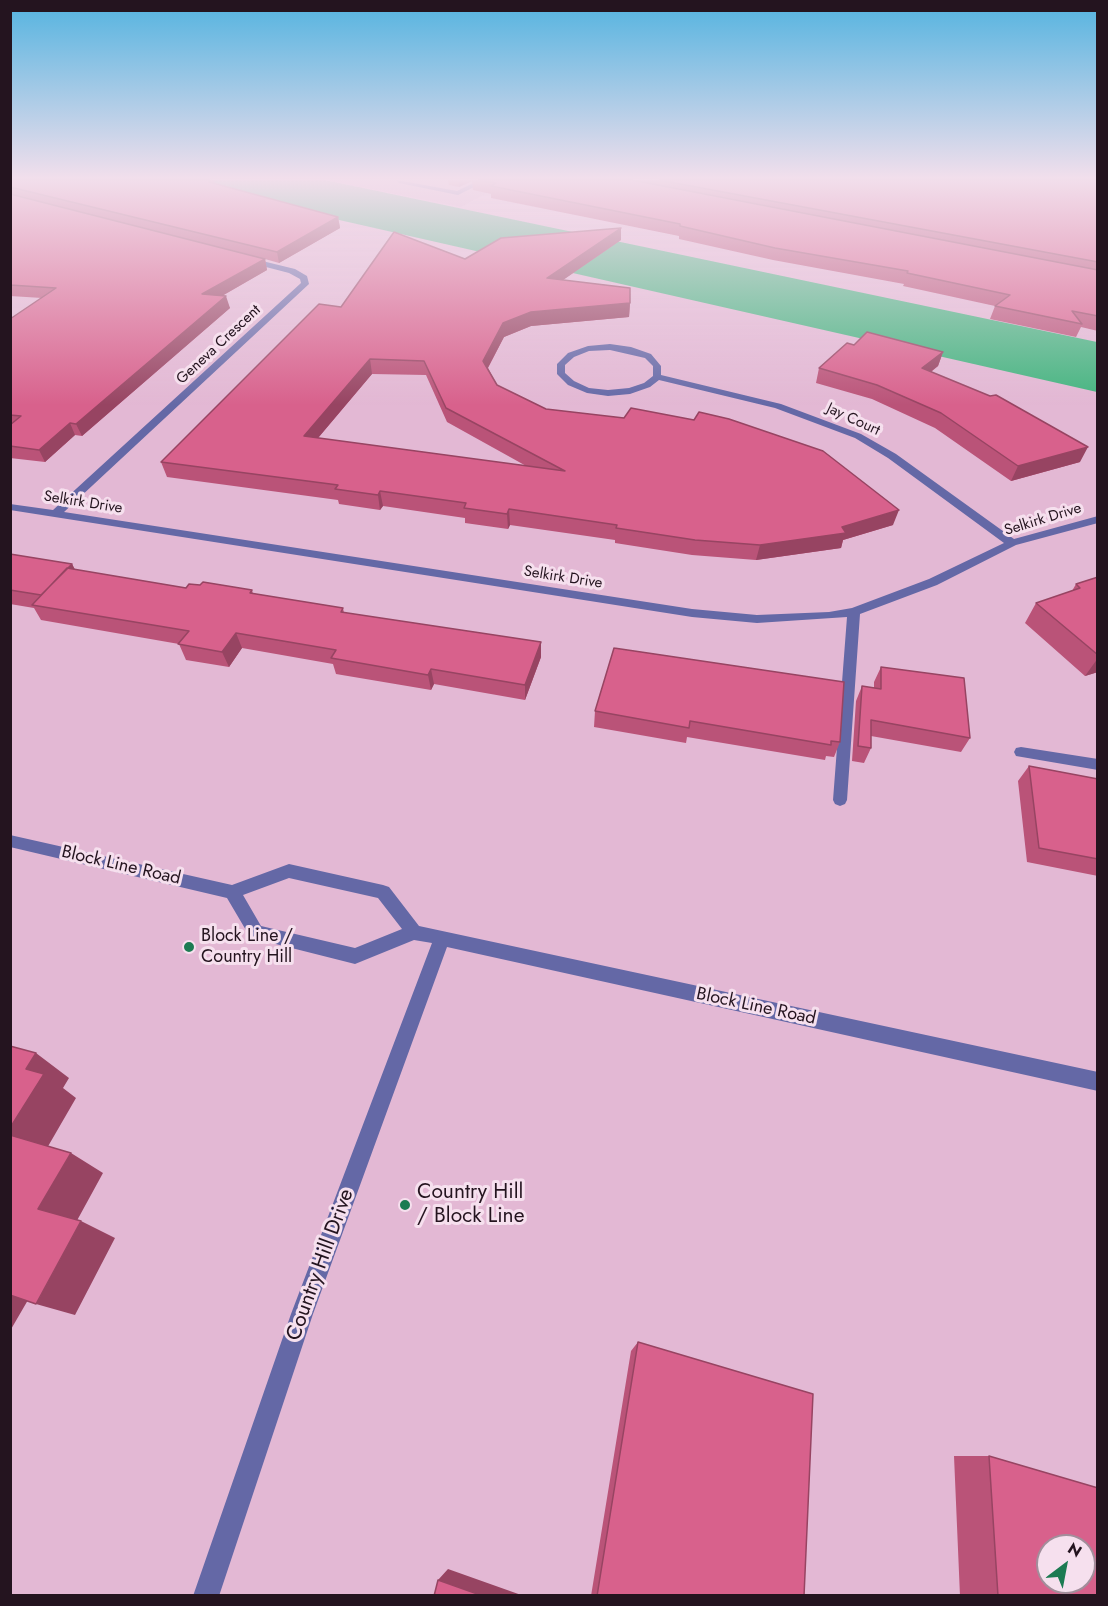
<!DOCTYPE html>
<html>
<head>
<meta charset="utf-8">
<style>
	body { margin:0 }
	#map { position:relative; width:1108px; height:1606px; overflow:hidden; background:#e3b8d4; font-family:Jost,sans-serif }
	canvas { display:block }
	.frame { position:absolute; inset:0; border:12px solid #24141f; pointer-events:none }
	.north { position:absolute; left:1036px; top:1534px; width:60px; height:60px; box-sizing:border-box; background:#f6e0ee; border:2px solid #a28e9b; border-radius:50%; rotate:32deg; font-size:16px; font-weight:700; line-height:24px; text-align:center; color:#24141f }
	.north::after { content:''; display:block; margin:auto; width:21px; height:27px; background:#1c7b52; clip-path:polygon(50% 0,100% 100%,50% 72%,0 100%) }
</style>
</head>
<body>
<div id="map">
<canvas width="1108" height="1606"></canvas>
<div class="frame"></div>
<div class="north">N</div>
</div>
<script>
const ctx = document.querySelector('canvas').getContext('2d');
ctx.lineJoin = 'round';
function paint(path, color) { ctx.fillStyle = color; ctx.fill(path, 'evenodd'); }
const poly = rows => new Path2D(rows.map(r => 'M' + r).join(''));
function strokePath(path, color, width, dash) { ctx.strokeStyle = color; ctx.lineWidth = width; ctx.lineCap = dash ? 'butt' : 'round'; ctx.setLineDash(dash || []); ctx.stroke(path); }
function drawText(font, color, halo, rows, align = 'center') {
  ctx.font = font + ' Jost,sans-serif'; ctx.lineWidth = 6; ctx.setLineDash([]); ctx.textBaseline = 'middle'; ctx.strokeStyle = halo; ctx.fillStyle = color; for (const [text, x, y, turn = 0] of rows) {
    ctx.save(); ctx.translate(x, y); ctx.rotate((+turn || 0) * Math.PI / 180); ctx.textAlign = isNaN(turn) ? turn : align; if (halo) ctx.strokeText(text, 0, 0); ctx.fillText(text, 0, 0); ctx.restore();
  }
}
paint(poly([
	[325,180,512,180,461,207]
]), '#dbaaca');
paint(poly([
	[163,180,325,180,1097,342,1097,392]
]), '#43b47f');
paint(poly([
	[397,180,457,191,480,180,488,180,458,195,399,183,397,180],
	[246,257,295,269,307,276,309,284,64,512,692,609,757,615,829,612,852,608,929,579,1004,543,888,458,855,438,775,408,659,380,650,387,630,394,608,396,587,393,568,385,557,374,557,364,568,353,588,346,610,344,631,347,651,354,661,366,661,375,781,404,861,434,896,454,1014,539,1098,516,1098,523,1016,545,937,585,860,614,847,800,845,804,840,806,835,804,833,800,847,617,757,623,692,617,10,510,10,504,53,510,301,283,300,279,289,273,243,261,246,257],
	[610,350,645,358,653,366,653,376,644,383,629,388,608,390,589,388,574,381,565,373,565,365,574,357,589,351,610,350],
	[1021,747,1098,759,1098,770,1016,756,1014,752,1016,748,1021,747],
	[10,835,232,885,289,864,383,885,389,887,419,926,1098,1072,1098,1091,447,947,313,1314,219,1596,193,1596,291,1314,432,943,414,940,355,964,256,939,250,937,227,898,10,847,10,835],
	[289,878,378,898,402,929,355,948,261,926,243,895,289,878]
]), '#6468a6');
paint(poly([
	[10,180,214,184,338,217,340,228,279,263,265,259,267,270,222,296,230,308,82,436,75,435,45,462,10,458,10,319,42,298,10,296],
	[448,180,1098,180,1098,331,1081,327,1076,337,990,319,995,306,903,286,904,284,773,260,679,239,679,236,491,198,491,194,473,190,472,181,459,187,449,185],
	[621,240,563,280,630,303,629,317,531,326,504,337,488,368,497,385,546,409,893,525,843,540,841,548,756,560,692,555,615,543,615,540,510,525,508,529,465,523,465,518,383,506,380,510,339,504,338,500,167,477,161,462,341,307,465,259],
	[372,374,426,375,447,422,528,467,318,438],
	[854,345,943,352,938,366,931,372,1080,462,1011,481,935,428,872,399,816,383,819,368],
	[10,554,72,564,75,570,186,588,200,585,252,590,253,594,343,608,344,613,541,657,525,700,434,684,431,690,336,674,333,664,242,648,229,667,186,660,179,644,41,620,34,608,10,604],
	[1098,577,1098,672,1085,676,1025,623,1036,603,1072,591,1076,584],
	[614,648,840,742,834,757,826,756,825,760,687,737,686,743,594,727,595,711],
	[881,667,970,738,961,752,871,736,871,748,864,763,852,761,856,701,862,686,874,688,874,682],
	[1029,766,1098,779,1098,876,1027,862,1018,781],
	[638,1342,804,1596,591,1596,631,1351],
	[954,1456,989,1456,1098,1596,960,1596]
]), '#ba5378');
paint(poly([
	[210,180,215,180,212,192,209,182],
	[459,180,472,180,472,181,459,187],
	[338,217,340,228,279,263,277,252],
	[621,228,621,240,547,291,547,278],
	[265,259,267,270,206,305,202,294],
	[226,296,230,308,82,436,76,424],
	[630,303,629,317,531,326,504,337,484,375,483,361,503,323,531,312],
	[943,352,938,366,917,382,922,368],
	[370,359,372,374,307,451,304,436],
	[70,423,75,435,45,462,39,450],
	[1088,447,1080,462,1011,481,1018,466],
	[380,491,383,506,380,510,378,495],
	[509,509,510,525,508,529,507,514],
	[899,510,893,525,843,540,841,548,756,560,760,545,842,527],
	[72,564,80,579,41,595],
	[236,633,242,648,229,667,222,652],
	[541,642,541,657,525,700,525,685],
	[1098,658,1098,672,1085,676],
	[431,669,434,684,431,690,428,675],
	[36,1053,69,1078,63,1088,76,1098,43,1155,10,1136,10,1128,26,1069],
	[71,1153,103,1173,74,1226,38,1209],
	[81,1221,115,1238,75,1315,36,1304],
	[10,1294,28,1300,10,1331],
	[448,1569,524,1596,483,1596,438,1580]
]), '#974462');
const building = poly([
	[10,180,210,180,209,182,338,217,277,252,10,187,10,180],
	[478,180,632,180,1098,270,1098,316,1072,311,1082,324,995,306,1010,295,907,273,908,271,775,248,680,226,680,224,491,186,496,183,478,180],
	[659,180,1098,180,1098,262,659,180],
	[10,194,265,259,202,294,226,296,76,424,70,423,39,450,10,446,10,425,21,416,10,415,10,319,56,288,10,285,10,194],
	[621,228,547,278,630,288,630,303,531,312,503,323,483,361,497,385,546,409,624,418,631,408,694,420,699,412,729,419,823,451,899,510,842,527,846,533,760,545,695,540,616,528,617,525,509,509,507,514,464,508,466,503,380,491,378,495,335,489,338,485,161,462,319,304,341,307,394,232,465,259,501,238,621,228],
	[370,359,424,361,446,408,565,471,304,436,370,359],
	[867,332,943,352,922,368,990,396,996,395,1088,447,1018,466,941,413,877,385,819,368,847,343,854,345,867,332],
	[10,554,72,564,41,595,10,590,10,554],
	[67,568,186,588,189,584,200,585,203,582,252,590,250,593,343,608,341,612,541,642,525,685,431,669,428,675,331,658,336,650,236,633,222,652,178,644,189,631,32,605,67,568],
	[1098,577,1098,655,1036,603,1080,588,1076,584,1098,577],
	[614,648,844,682,840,742,831,741,831,745,690,721,689,728,595,711,614,648],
	[881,667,964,678,970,738,871,720,871,748,858,746,862,686,881,689,881,667],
	[1029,766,1098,779,1098,859,1039,848,1029,766],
	[10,1046,36,1053,26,1069,44,1074,10,1128,10,1046],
	[10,1135,71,1153,38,1209,81,1221,36,1304,10,1295,10,1135],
	[638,1342,813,1394,804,1596,597,1596,638,1342],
	[989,1456,1098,1488,1098,1596,998,1596,989,1456],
	[1048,1546,1084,1546,1084,1582,1048,1582,1048,1546],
	[438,1580,483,1596,434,1596,438,1580]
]);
paint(building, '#d8618c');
strokePath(building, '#974462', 1.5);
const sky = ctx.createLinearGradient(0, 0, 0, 405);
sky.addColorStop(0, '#53b3e0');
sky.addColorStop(0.44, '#f2dfec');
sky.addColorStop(1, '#f2dfec00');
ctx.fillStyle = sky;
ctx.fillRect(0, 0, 1108, 405);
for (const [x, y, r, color] of [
	[189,947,6,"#1c7b52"],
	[405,1205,6,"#1c7b52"]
]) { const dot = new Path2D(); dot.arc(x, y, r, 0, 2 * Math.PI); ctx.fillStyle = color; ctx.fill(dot); strokePath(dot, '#f6e0ee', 2); }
drawText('15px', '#24141f', '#f6e0ee', [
	["Geneva Crescent",219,345,-43],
	["Jay Court",853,420,25],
	["Selkirk Drive",83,503,9],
	["Selkirk Drive",1043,520,-17],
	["Selkirk Drive",563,578,9]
]);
drawText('18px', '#24141f', '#f6e0ee', [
	["Block Line Road",121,866,13],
	["Block Line Road",756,1007,12]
]);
drawText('18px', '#24141f', '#f6e0ee', [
	["Block Line /",201,937],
	["Country Hill",201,958]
], 'left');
drawText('21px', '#24141f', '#f6e0ee', [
	["Country Hill",417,1193],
	["/ Block Line",417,1217]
], 'left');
drawText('21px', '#24141f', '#f6e0ee', [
	["Country Hill Drive",321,1265,-70]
]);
</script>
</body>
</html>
